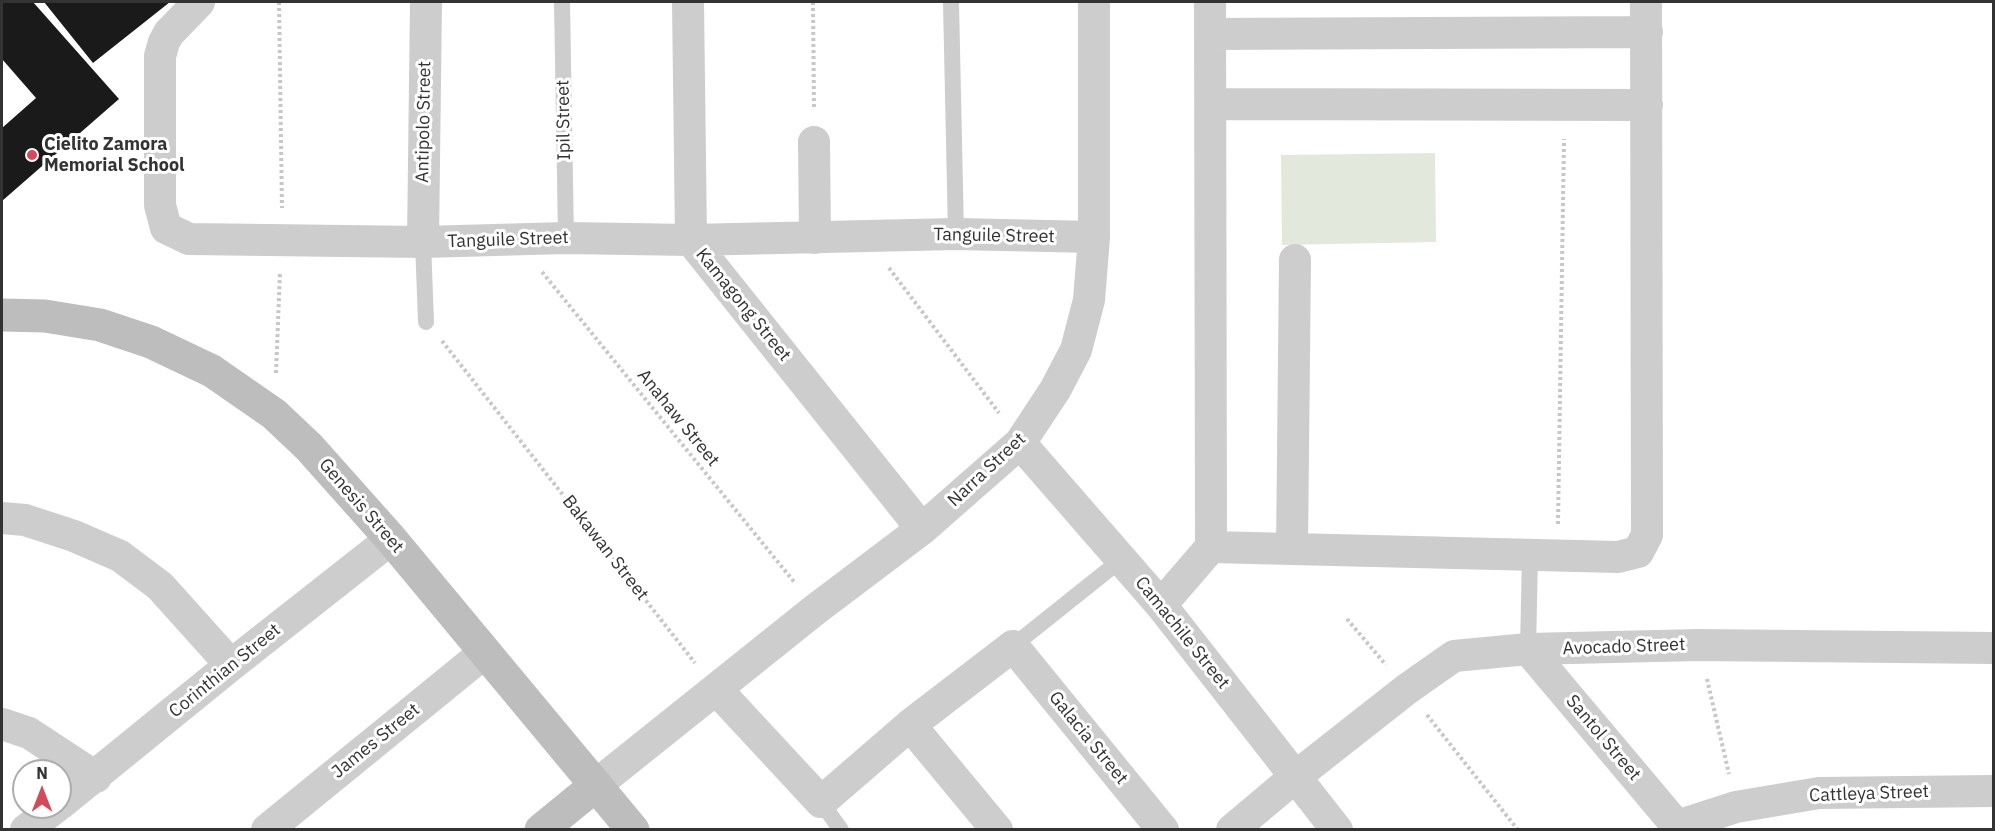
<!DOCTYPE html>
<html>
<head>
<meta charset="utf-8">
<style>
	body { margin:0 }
	#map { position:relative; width:1995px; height:831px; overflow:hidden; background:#fff; font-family:"IBM Plex Sans",sans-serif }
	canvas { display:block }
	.frame { position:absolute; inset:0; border:3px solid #333; pointer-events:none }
	.north { position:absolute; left:12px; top:759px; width:60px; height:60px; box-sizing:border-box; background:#fff; border:2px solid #adadad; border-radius:50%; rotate:0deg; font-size:16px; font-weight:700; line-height:24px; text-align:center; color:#333 }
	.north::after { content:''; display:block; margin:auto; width:21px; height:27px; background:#d54a5b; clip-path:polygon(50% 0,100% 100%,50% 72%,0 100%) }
</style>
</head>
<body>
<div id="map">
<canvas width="1995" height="831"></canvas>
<div class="frame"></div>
<div class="north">N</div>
</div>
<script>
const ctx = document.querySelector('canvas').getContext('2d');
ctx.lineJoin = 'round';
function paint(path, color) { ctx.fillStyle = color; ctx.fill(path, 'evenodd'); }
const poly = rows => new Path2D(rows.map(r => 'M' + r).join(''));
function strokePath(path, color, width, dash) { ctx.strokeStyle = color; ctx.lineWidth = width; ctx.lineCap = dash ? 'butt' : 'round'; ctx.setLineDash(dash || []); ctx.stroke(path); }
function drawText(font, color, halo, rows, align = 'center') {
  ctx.font = font + ' "IBM Plex Sans",sans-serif'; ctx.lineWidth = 6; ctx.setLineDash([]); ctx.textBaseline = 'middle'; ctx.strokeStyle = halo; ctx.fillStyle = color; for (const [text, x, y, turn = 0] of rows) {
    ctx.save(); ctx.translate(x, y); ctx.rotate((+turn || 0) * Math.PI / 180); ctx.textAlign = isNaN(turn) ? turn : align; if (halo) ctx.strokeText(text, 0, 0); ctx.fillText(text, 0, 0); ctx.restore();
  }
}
paint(poly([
	[1435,153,1436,242,1282,245,1281,155]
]), '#e3e8dd');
paint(poly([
	[2,2,33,2,119,99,2,201,2,128,36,98,2,59],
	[44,2,170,2,93,63]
]), '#1a1a1a');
strokePath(poly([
	[279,2,282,208],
	[813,2,814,109],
	[889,268,999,413],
	[542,272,795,583],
	[442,341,695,663],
	[276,373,280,272],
	[1558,524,1564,139],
	[1347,619,1386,665],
	[1707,679,1729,774],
	[1427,715,1518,830]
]), '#c7c7c7', 4, [3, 3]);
strokePath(poly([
	[562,2,566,238],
	[951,2,956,234],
	[423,242,426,322],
	[1013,646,1122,559],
	[1528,649,1530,555],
	[821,802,841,830]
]), '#cdcdcd', 16);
strokePath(poly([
	[199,2,169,33,164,42,160,56,160,205,166,228,189,239,423,242,566,238,691,240,956,234,1094,237],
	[688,2,691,240,922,529],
	[1210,34,1647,32],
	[1211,104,1647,105],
	[814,142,815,238],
	[423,242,426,2],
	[1020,443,1161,605,1337,830],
	[2,518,25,520,74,536,120,556,160,586,231,665],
	[1211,547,1618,557,1638,552,1647,535,1646,2],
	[1292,549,1295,260],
	[1161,605,1211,547,1210,2],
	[1528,649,1677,826,1736,807,1819,793,1994,791],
	[717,690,821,802,910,725,1013,646,1163,830],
	[2,724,29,733,96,777],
	[910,725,997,830],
	[596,785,816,609,922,529,1020,443,1055,390,1076,350,1089,300,1094,237,1094,2],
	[60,804,231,665,391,539],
	[26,830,56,807],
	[267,830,484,653],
	[1232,830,1295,777,1407,689,1454,656,1528,649,1699,645,1994,648]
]), '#cdcdcd', 32);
strokePath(poly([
	[2,315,45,316,100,325,151,342,212,371,274,414,309,447,391,539,633,830],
	[541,830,596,785]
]), '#bdbdbd', 33);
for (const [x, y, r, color] of [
	[32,155,6,"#d54a5b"]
]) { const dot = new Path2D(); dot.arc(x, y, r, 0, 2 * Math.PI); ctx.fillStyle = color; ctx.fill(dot); strokePath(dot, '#fff', 2); }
drawText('18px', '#333', '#fff', [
	["Ipil Street",564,120,-91],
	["Antipolo Street",424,122,-89],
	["Tanguile Street",994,236,1],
	["Tanguile Street",508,240,-2],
	["Kamagong Street",743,305,51],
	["Anahaw Street",678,418,51],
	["Narra Street",987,470,-43],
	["Genesis Street",361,506,49],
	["Bakawan Street",605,548,52],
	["Camachile Street",1182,633,51],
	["Avocado Street",1624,647,-2],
	["Corinthian Street",225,671,-39],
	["Galacia Street",1088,738,51],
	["Santol Street",1603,738,50],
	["James Street",376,741,-39],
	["Cattleya Street",1869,794,-2]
]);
drawText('bold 18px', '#333', '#fff', [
	["Cielito Zamora",44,145],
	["Memorial School",44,166]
], 'left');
</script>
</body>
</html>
